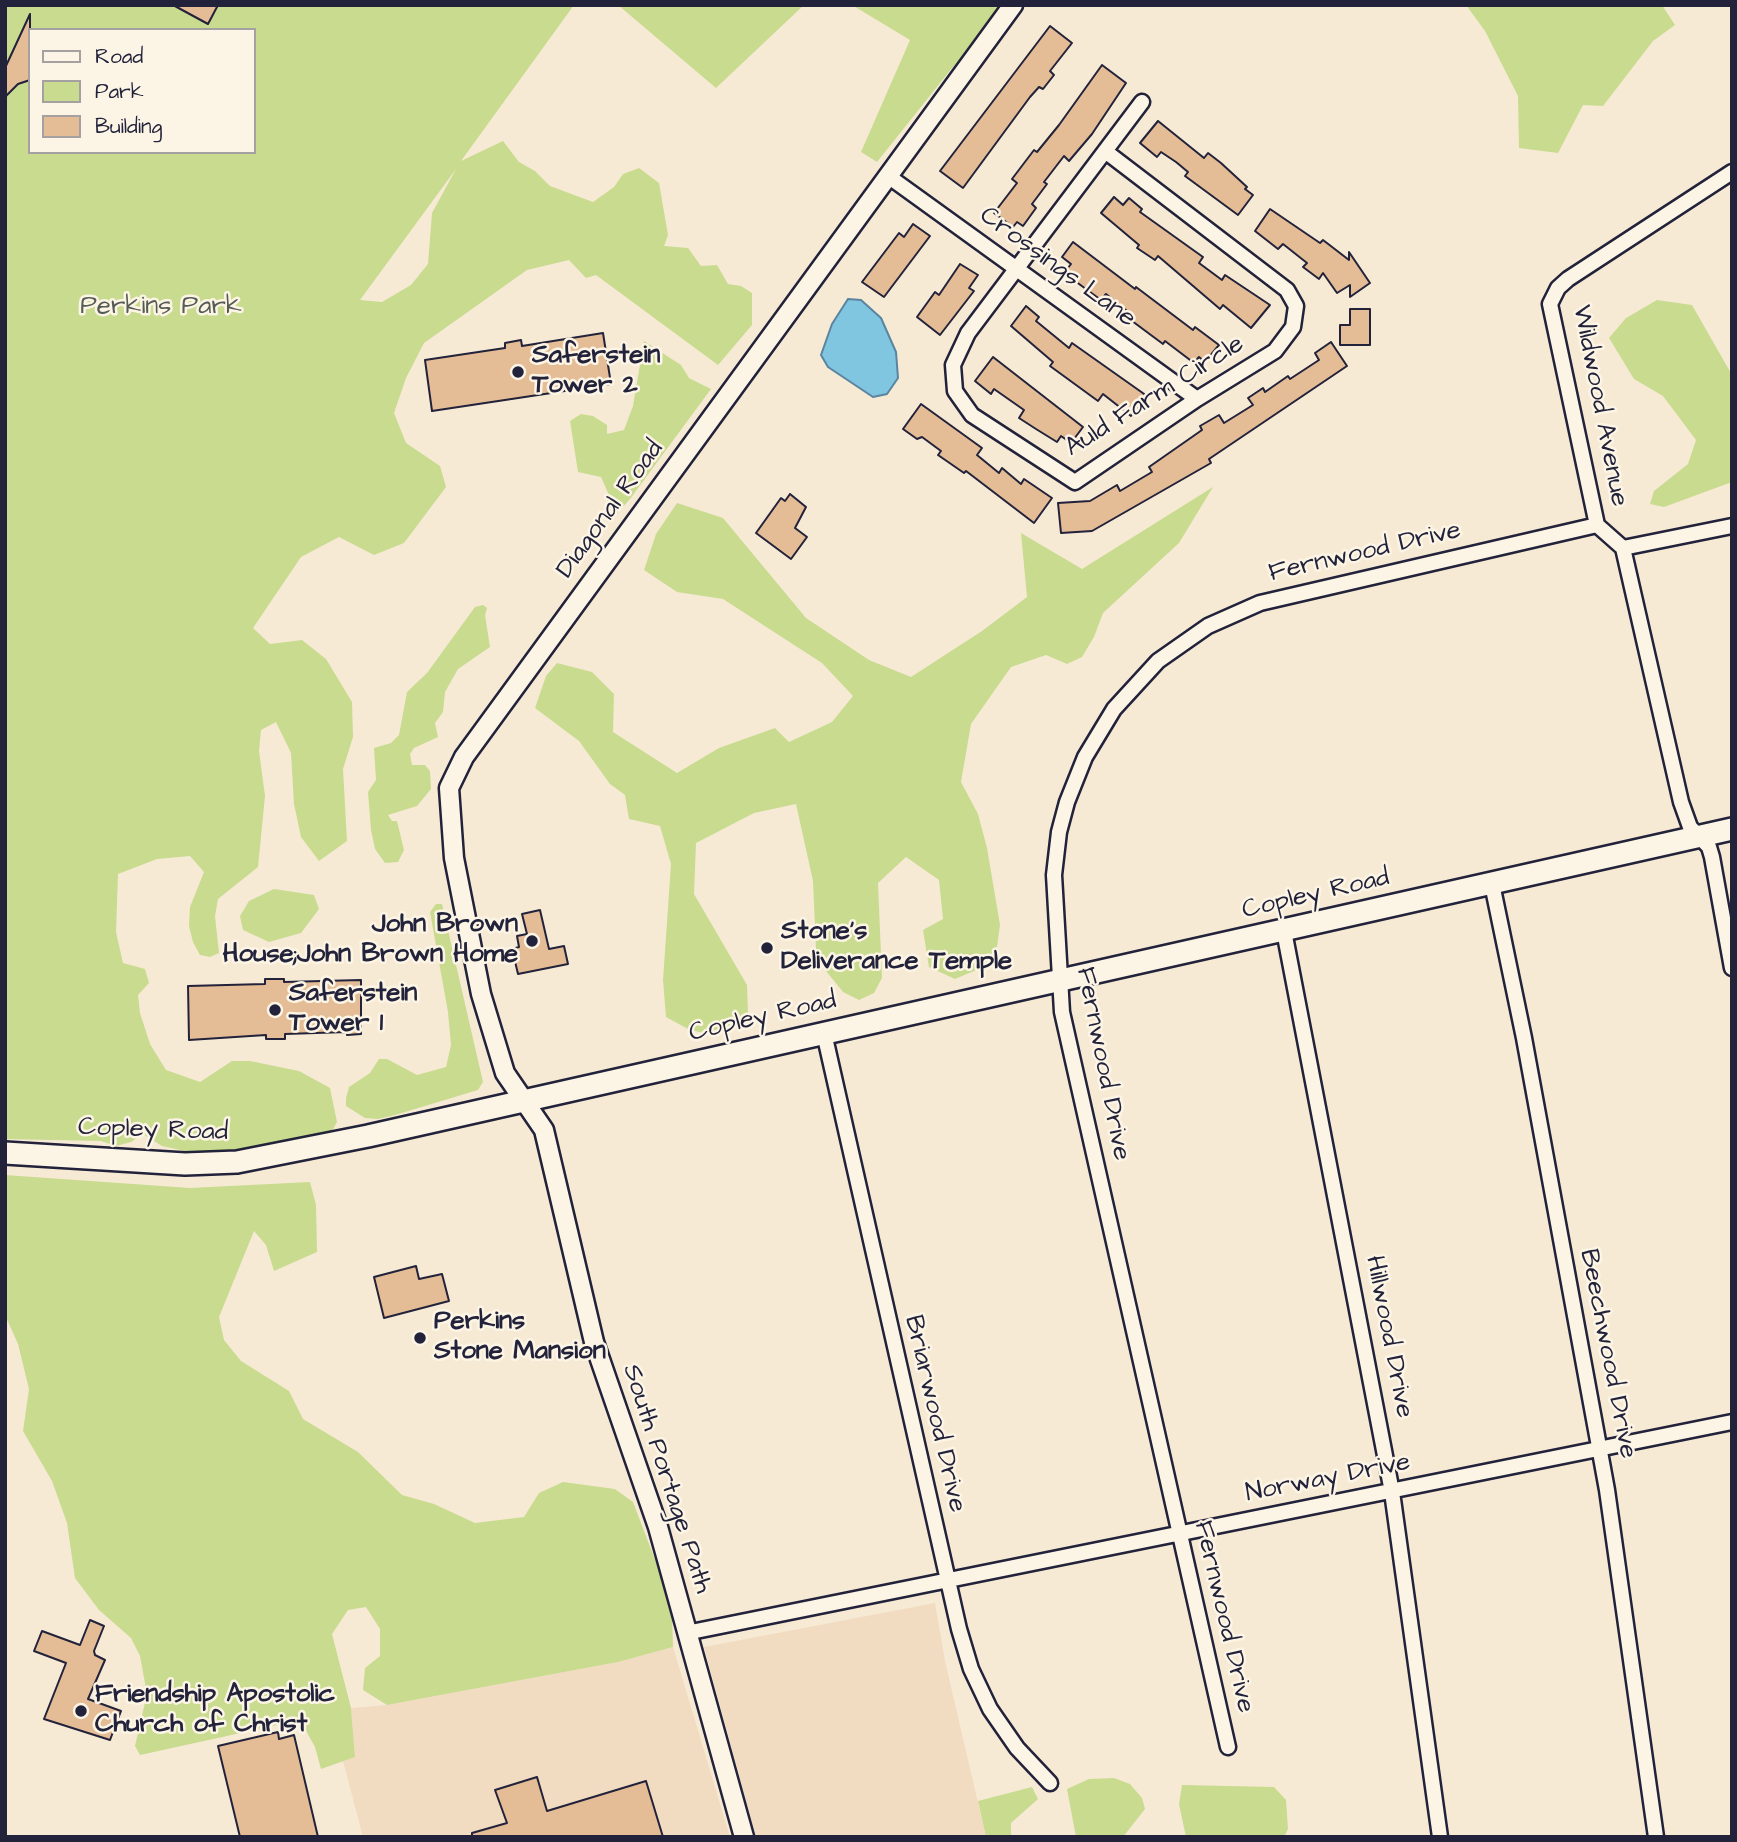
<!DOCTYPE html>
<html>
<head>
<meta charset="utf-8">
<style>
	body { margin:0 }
	#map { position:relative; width:1737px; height:1842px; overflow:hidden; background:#f7ead5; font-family:"Architects Daughter",sans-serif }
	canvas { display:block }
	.frame { position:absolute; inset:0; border:7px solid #22223b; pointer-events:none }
	.legend { position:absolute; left:28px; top:28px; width:228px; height:126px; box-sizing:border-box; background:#fcf5e5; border:2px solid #a5a1a1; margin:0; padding:9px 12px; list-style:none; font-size:21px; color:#22223b }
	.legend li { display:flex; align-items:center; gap:14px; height:35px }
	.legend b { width:35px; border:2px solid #a5a1a1 }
</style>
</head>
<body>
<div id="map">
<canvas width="1737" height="1842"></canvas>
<div class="frame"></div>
<ul class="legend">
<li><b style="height:9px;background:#fcf5e5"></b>Road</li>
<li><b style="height:19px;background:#c8db8f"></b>Park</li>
<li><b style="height:19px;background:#e4bc95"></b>Building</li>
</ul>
</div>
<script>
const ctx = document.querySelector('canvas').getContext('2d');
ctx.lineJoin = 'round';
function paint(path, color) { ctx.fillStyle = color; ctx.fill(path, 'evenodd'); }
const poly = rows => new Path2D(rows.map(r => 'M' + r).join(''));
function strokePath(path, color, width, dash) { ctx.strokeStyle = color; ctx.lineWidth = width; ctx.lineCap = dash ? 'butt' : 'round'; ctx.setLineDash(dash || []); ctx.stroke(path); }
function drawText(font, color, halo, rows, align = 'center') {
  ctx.font = font + ' "Architects Daughter",sans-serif'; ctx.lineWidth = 5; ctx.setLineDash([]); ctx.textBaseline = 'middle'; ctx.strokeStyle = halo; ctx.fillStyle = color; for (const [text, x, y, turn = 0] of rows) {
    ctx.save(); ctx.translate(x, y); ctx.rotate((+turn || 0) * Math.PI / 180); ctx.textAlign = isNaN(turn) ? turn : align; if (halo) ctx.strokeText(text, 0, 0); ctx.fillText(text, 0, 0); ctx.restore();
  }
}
paint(poly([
	[935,1603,945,1661,986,1837,756,1837,704,1647],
	[673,1647,730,1837,363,1837,343,1761,355,1757,351,1708,387,1705,618,1662]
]), '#f1dcc2');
paint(poly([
	[5,5,574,5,461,161,503,141,519,162,535,171,550,186,593,202,614,187,623,174,639,168,659,183,668,235,664,246,688,248,701,266,717,265,728,284,741,286,752,293,752,325,718,365,596,275,586,278,569,260,527,270,424,343,406,378,394,413,406,443,440,466,446,487,404,543,374,555,339,537,301,557,253,628,270,644,302,640,326,659,352,702,353,737,343,769,347,841,319,861,301,837,294,804,291,753,276,722,261,730,259,751,265,796,258,867,218,899,215,916,219,953,210,957,200,955,193,942,189,926,190,907,204,872,190,856,157,859,118,874,116,932,123,963,145,969,149,983,138,995,140,1013,150,1044,166,1070,200,1082,232,1061,250,1061,299,1071,330,1088,337,1122,332,1131,219,1153,198,1154,162,1146,143,1134,131,1142,116,1146,101,1141,5,1139],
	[30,30,254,30,254,152,30,152],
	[456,169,432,213,428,264,411,285,382,302,360,300],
	[618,5,804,5,716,88],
	[852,5,1010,5,952,68,877,162,861,152,910,40],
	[1466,5,1662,5,1675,25,1653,41,1603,106,1583,105,1558,153,1519,148,1518,96,1485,31],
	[1657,300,1692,305,1732,375,1732,482,1664,507,1650,504,1654,491,1688,464,1696,440,1663,396,1634,379,1609,338,1626,318],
	[644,341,681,365,689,378,711,389,630,499,615,516,603,514,609,495,601,477,578,472,570,421,581,414,593,416,607,425,607,434,624,430,633,406],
	[1213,487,1179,543,1103,613,1094,637,1082,657,1067,664,1046,655,1011,667,971,724,961,782,978,814,987,848,1000,925,996,954,981,968,955,979,929,967,923,930,943,919,939,880,906,857,878,883,882,978,874,993,859,1000,843,992,826,971,816,949,813,881,796,804,754,813,696,843,694,894,747,985,748,1014,735,1027,710,1035,688,1029,666,1017,663,980,671,864,660,826,629,819,625,795,610,784,579,741,535,708,546,676,557,663,592,672,614,694,613,732,677,773,719,748,775,728,789,742,832,722,853,696,822,663,723,599,677,592,644,570,656,534,677,503,723,518,806,618,869,660,911,677,982,631,1027,597,1021,533,1082,569],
	[483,605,487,608,485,615,490,647,458,669,445,692,443,712,435,723,438,737,414,748,410,754,412,765,425,765,430,771,431,789,417,806,388,815,392,821,397,821,404,850,398,862,385,863,375,849,371,830,368,792,376,780,374,748,391,743,399,735,407,692,427,673,475,607],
	[274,889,314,895,319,909,301,933,269,942,243,930,240,916,249,901],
	[436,904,442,904,483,1082,478,1090,395,1115,378,1119,365,1118,346,1106,346,1098,349,1087,370,1073,379,1059,387,1059,417,1075,446,1067,451,1045,448,1012,430,912],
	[5,1175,190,1188,310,1182,316,1205,317,1252,274,1271,266,1245,254,1231,219,1317,224,1340,241,1361,289,1391,303,1419,358,1452,402,1495,434,1504,475,1523,524,1517,539,1493,563,1482,615,1489,633,1502,660,1573,672,1619,673,1647,618,1662,387,1705,363,1690,365,1668,380,1656,380,1629,366,1607,348,1610,332,1634,351,1708,355,1757,321,1769,315,1747,300,1720,140,1755,135,1746,147,1694,140,1656,131,1638,99,1610,75,1578,67,1523,52,1481,23,1431,29,1389,18,1344,5,1315],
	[1114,1778,1130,1784,1142,1798,1145,1809,1123,1837,1076,1837,1067,1789,1089,1779],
	[1182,1785,1274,1787,1286,1800,1288,1829,1284,1837,1186,1837,1179,1804],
	[1032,1787,1038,1799,1011,1823,1011,1837,986,1837,978,1801]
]), '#c8db8f');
const water = poly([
	[848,299,861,300,881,318,896,352,898,378,887,394,873,397,828,367,821,355,832,324,848,299]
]);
paint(water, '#80c6e1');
strokePath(water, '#5a849f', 2);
const building = poly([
	[173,5,218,5,208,24,173,5],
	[30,14,30,80,18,84,5,97,5,68,30,14],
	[1050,26,1072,43,1050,71,1054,75,1043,89,1039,87,1030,97,963,188,940,171,1050,26],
	[1102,65,1126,83,1092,134,1069,161,1064,156,1044,182,1047,184,1032,204,1036,208,1023,226,1017,222,1013,227,994,213,1017,183,1012,179,1034,150,1037,152,1059,125,1102,65],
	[1158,121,1204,158,1208,153,1221,163,1247,187,1245,189,1253,195,1238,215,1185,176,1188,172,1176,162,1161,152,1157,157,1140,143,1158,121],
	[1114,197,1123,205,1129,198,1142,209,1140,212,1203,257,1199,263,1222,280,1225,275,1270,305,1251,328,1223,305,1220,309,1158,256,1155,260,1137,248,1139,245,1101,213,1114,197],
	[1270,209,1320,243,1323,240,1349,260,1349,252,1370,283,1350,297,1350,285,1337,293,1323,273,1319,279,1303,267,1307,263,1283,244,1278,249,1255,231,1270,209],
	[913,224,930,236,884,297,862,282,899,233,904,237,913,224],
	[1073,242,1135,289,1136,287,1193,330,1195,327,1219,345,1205,362,1199,357,1194,363,1165,341,1163,344,1124,315,1127,311,1106,294,1101,300,1064,273,1071,264,1062,257,1073,242],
	[960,264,978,275,969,288,974,291,940,335,917,317,935,292,939,295,960,264],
	[1026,306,1039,317,1036,321,1069,348,1072,343,1147,396,1131,416,1103,394,1098,401,1050,366,1053,362,1011,326,1026,306],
	[1350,309,1370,309,1370,345,1340,345,1340,325,1350,325,1350,309],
	[603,333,611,384,432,411,425,360,505,348,505,343,521,340,522,346,603,333],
	[1331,342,1347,366,1209,459,1211,463,1092,531,1061,533,1058,503,1090,501,1117,485,1120,491,1152,472,1149,467,1202,430,1200,426,1219,415,1224,423,1253,405,1248,398,1263,388,1265,392,1288,376,1290,379,1319,360,1315,353,1331,342],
	[993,357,1083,427,1071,443,1061,436,1057,442,1036,429,1019,418,1024,410,994,389,991,394,975,381,993,357],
	[921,404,982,448,977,455,999,473,1002,468,1021,484,1024,479,1052,498,1034,523,966,471,964,473,938,455,941,451,922,437,917,439,903,429,921,404],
	[790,494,806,507,795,528,807,537,791,559,756,533,781,498,785,501,790,494],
	[540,910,549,949,564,946,568,964,518,974,512,949,519,947,517,936,527,934,522,914,540,910],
	[265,979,284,979,284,982,361,980,361,1034,347,1035,347,1032,285,1034,285,1039,266,1039,266,1035,189,1040,188,986,265,984,265,979],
	[416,1266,419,1279,442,1274,449,1301,384,1318,374,1277,416,1266],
	[90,1620,104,1626,94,1651,95,1655,105,1660,88,1699,121,1711,110,1740,44,1719,66,1663,34,1651,42,1631,80,1645,90,1620],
	[278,1732,279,1739,294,1735,318,1837,240,1837,218,1746,278,1732],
	[537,1777,547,1811,646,1781,663,1837,472,1837,472,1833,507,1823,495,1790,537,1777]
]);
paint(building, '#e4bc95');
strokePath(building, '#22223b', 2);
const minor = poly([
	[1105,151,1287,290,1296,306,1293,327,1275,351,1197,399,1075,482,972,415,955,391,953,365,968,333,1142,102],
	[1732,172,1568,279,1558,288,1550,304,1597,525,1623,548,1681,802,1690,827,1709,847,1712,857,1732,968],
	[888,176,1197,399],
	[1623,548,1732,526],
	[1492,884,1524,1038,1607,1490,1656,1837],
	[1284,931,1392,1492,1440,1837],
	[824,1033,959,1629,971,1669,990,1709,1017,1748,1050,1783],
	[686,1633,1732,1422],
	[1228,1747,1062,1012,1054,875,1059,832,1067,802,1085,757,1114,709,1158,661,1208,626,1260,603,1597,525]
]);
const tertiary = poly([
	[744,1837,658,1527,594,1342,544,1130,505,1073,481,994,454,858,449,788,464,757,1013,5]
]);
const secondary = poly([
	[5,1153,185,1164,237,1162,368,1136,1732,829]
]);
strokePath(minor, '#22223b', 19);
strokePath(tertiary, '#22223b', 23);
strokePath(secondary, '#22223b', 26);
strokePath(minor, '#fcf5e5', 14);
strokePath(tertiary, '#fcf5e5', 18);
strokePath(secondary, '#fcf5e5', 21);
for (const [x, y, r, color] of [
	[518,372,7,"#22223b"],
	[532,941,7,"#22223b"],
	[767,948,7,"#22223b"],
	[275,1010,7,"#22223b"],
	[420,1338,7,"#22223b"],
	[81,1711,7,"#22223b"]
]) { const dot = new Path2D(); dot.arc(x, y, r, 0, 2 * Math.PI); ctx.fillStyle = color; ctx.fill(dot); strokePath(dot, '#fcf5e5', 2.5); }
drawText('26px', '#22223b', '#fcf5e5', [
	["Crossings Lane",1057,268,36],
	["Auld Farm Circle",1155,397,-32],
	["Wildwood Avenue",1599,406,79],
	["Diagonal Road",611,510,-54],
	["Fernwood Drive",1365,553,-13],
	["Copley Road",1316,895,-13],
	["Copley Road",763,1018,-13],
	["Fernwood Drive",1102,1064,79],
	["Copley Road",153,1131,2],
	["Hillwood Drive",1388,1337,79],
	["Beechwood Drive",1607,1354,79],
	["Briarwood Drive",934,1414,77],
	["South Portage Path",666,1479,72],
	["Norway Drive",1328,1479,-11],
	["Fernwood Drive",1223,1617,77]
]);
drawText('26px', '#545a54', '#fcf5e5', [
	["Perkins Park",161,308]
]);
drawText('bold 26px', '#22223b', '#fcf5e5', [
	["Saferstein",532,357],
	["Tower 2",532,387],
	["John Brown",518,926,"right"],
	["House;John Brown Home",518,956,"right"],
	["Stone's",781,933],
	["Deliverance Temple",781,963],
	["Saferstein",289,995],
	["Tower 1",289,1025],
	["Perkins",434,1323],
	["Stone Mansion",434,1353],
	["Friendship Apostolic",95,1696],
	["Church of Christ",95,1726]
], 'left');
</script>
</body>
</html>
